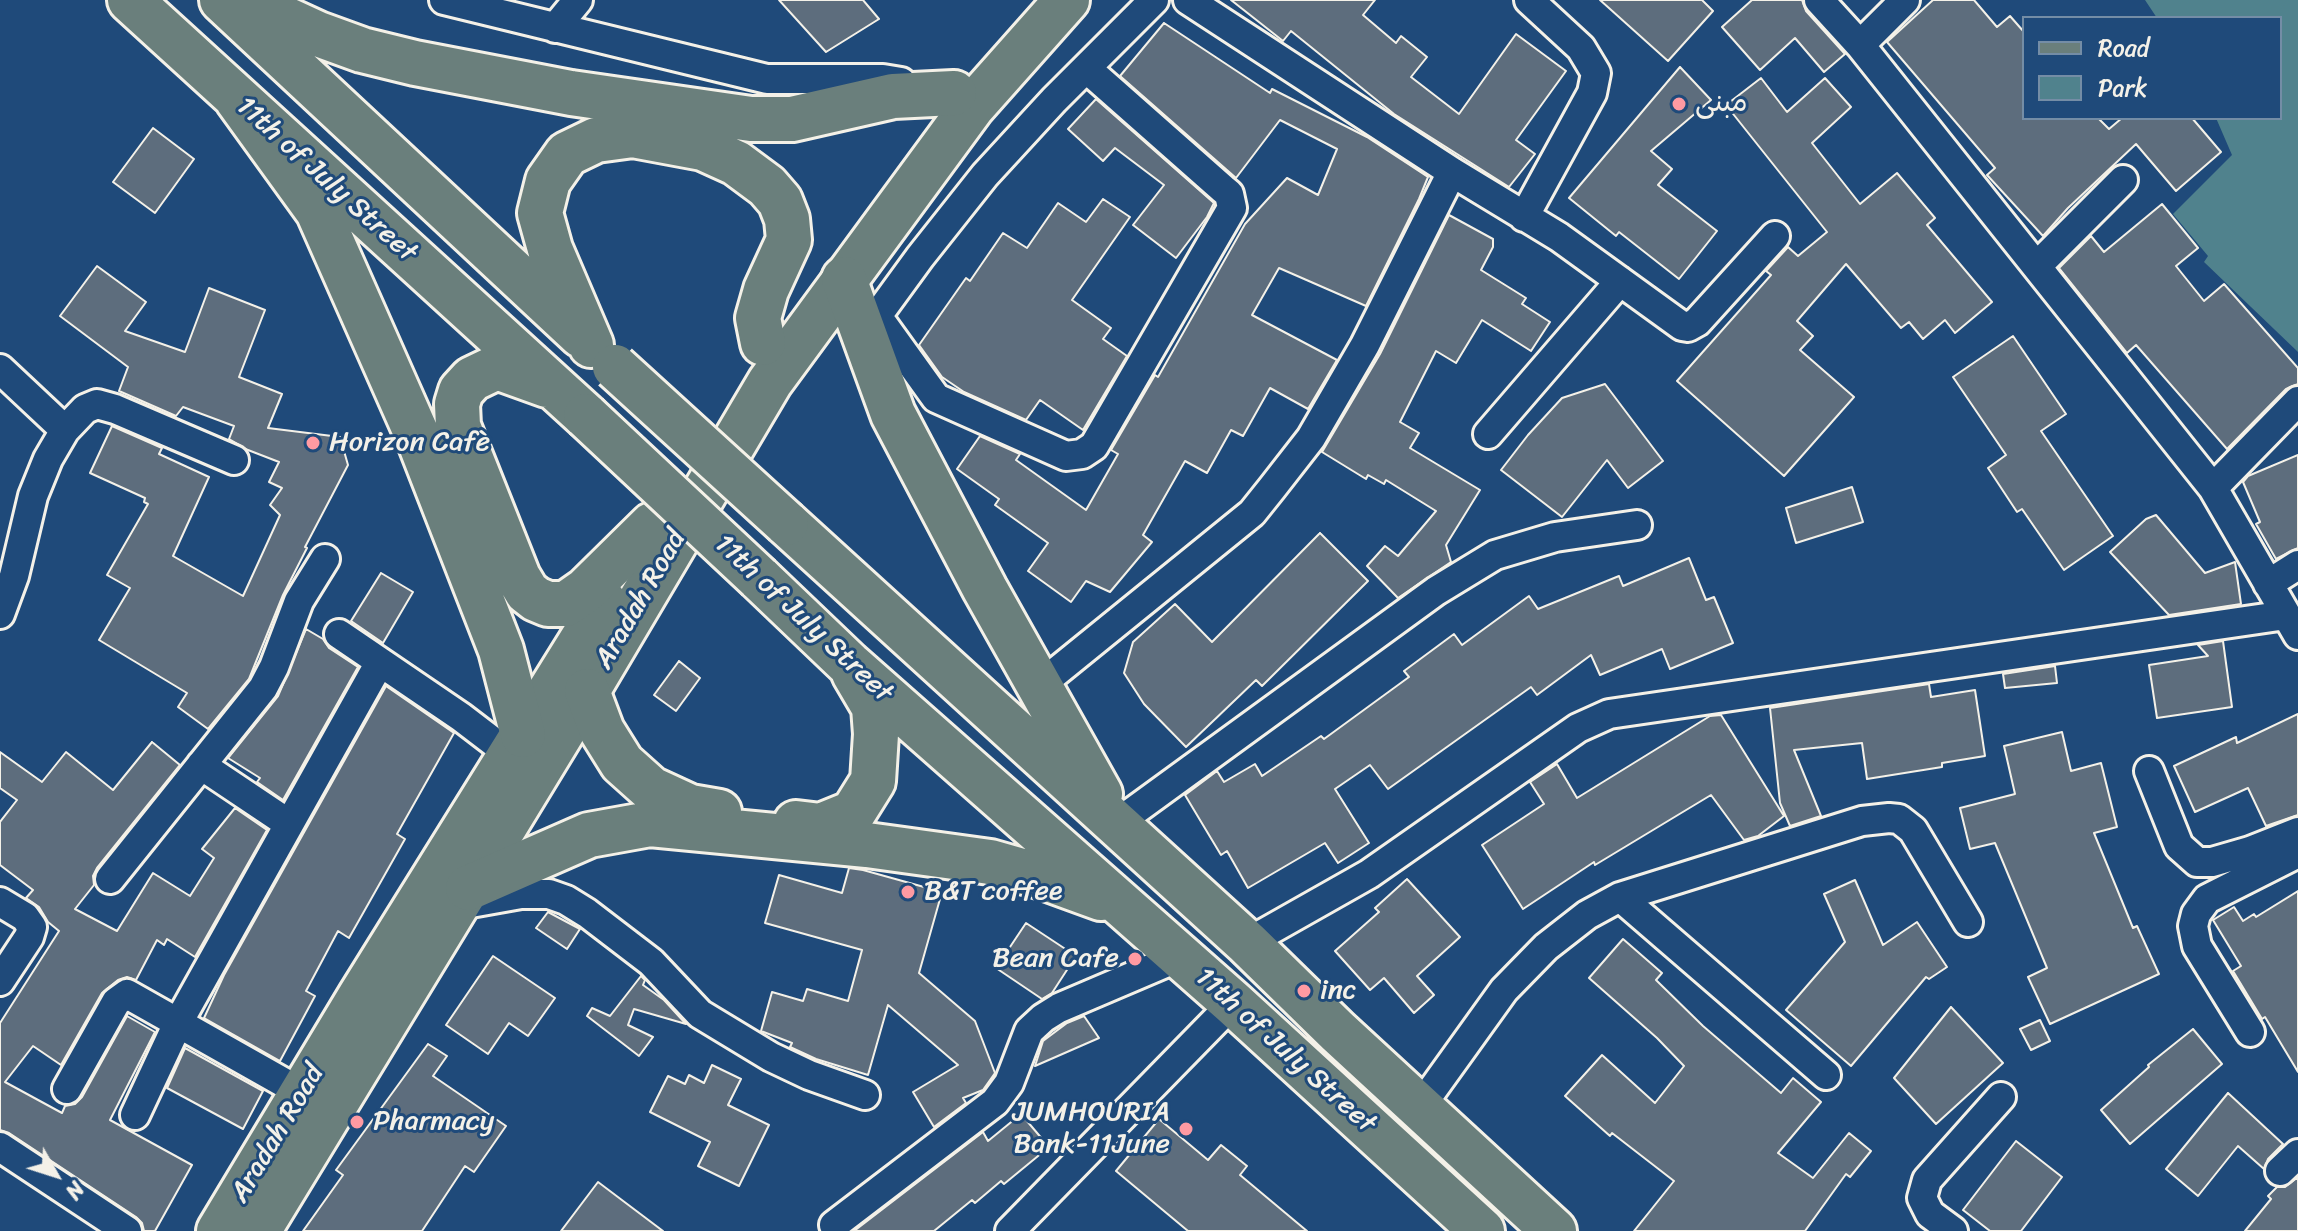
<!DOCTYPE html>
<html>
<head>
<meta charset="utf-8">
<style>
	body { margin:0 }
	#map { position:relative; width:2298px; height:1231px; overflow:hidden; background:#1f4a7a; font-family:Sriracha,sans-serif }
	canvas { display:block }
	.legend { position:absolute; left:2022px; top:16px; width:260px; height:104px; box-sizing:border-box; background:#1f4a7a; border:2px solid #748da6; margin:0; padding:10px 14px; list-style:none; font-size:24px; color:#f4f1e8 }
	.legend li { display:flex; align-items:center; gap:16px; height:40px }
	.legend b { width:40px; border:2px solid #748da6 }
	.north { position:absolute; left:16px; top:1135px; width:80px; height:80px; -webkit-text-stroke:6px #1f4a7a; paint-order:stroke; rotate:129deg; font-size:22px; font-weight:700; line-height:32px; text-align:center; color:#f4f1e8 }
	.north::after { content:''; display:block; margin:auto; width:28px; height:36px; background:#f4f1e8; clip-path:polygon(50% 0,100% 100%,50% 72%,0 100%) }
</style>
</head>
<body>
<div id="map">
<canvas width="2298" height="1231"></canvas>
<ul class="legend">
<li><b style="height:10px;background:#6a7f7c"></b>Road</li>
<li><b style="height:22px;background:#50828d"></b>Park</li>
</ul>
<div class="north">N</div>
</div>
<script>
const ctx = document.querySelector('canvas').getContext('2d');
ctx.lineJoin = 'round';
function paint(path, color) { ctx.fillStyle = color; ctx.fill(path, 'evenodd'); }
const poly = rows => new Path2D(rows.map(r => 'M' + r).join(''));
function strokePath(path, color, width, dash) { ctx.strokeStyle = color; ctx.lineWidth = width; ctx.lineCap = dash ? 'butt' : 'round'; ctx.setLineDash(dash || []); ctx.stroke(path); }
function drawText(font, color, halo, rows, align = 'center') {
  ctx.font = font + ' Sriracha,"Playpen Sans Arabic",sans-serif'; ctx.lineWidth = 6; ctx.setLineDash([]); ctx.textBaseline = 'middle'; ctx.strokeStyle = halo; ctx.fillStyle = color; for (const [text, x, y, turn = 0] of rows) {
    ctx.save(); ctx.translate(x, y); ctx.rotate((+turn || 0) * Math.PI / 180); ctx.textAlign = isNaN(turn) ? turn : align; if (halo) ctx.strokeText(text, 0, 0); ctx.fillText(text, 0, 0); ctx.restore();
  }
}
paint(poly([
	[2145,0,2298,0,2298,352,2204,262,2208,256,2173,214,2232,155,2216,118,2280,118,2280,18,2157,18]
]), '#50828d');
const building = poly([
	[779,0,863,0,879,19,826,52,779,0],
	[1231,0,1375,0,1363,15,1396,43,1401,36,1427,57,1411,77,1459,114,1516,34,1566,71,1516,140,1535,154,1509,187,1394,114,1291,31,1283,41,1231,0],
	[1600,0,1702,0,1713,11,1668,61,1600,0],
	[1752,0,1802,0,1806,11,1845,54,1824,72,1795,38,1760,70,1722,27,1752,0],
	[1933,0,1974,0,1997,27,2010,16,2024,32,2024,118,2098,118,2109,129,2122,118,2192,118,2221,152,2176,191,2136,144,2068,208,2043,236,1987,175,1995,168,1887,42,1933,0],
	[1164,23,1270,93,1272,89,1367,137,1428,177,1419,199,1366,306,1279,268,1252,315,1337,360,1308,409,1270,388,1243,436,1231,430,1207,473,1185,461,1143,535,1152,542,1110,592,1086,581,1071,602,1028,571,1048,543,995,505,999,499,957,469,980,436,1020,454,1016,460,1086,510,1118,454,1111,450,1155,375,1158,377,1245,224,1287,178,1318,195,1337,149,1280,120,1236,178,1120,76,1164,23],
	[1680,67,1711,100,1651,151,1672,169,1658,185,1717,231,1679,279,1619,232,1616,236,1569,198,1680,67],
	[1761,78,1787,112,1825,78,1851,107,1812,143,1860,204,1897,173,1935,218,1927,225,1992,302,1955,333,1945,320,1923,339,1909,322,1901,328,1846,264,1797,321,1813,336,1800,350,1854,397,1784,476,1677,381,1771,275,1766,271,1788,247,1798,256,1827,232,1726,105,1761,78],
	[1096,99,1214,203,1207,217,1176,258,1133,225,1164,185,1115,148,1103,161,1068,129,1096,99],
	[153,128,194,159,155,213,113,182,153,128],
	[1103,199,1130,217,1072,300,1111,328,1103,339,1127,356,1083,430,1040,400,1026,420,964,392,942,377,919,345,966,278,970,281,1003,233,1027,248,1058,203,1086,222,1103,199],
	[2162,204,2198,248,2176,266,2204,301,2224,284,2298,368,2298,384,2286,389,2227,449,2136,345,2127,353,2059,268,2091,236,2104,252,2162,204],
	[1449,215,1493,239,1493,247,1481,270,1526,298,1522,304,1550,322,1531,351,1482,320,1456,363,1436,351,1400,422,1419,433,1410,448,1480,490,1446,545,1451,562,1398,598,1367,566,1385,546,1398,556,1436,511,1386,480,1384,484,1368,475,1366,479,1322,452,1380,354,1449,215],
	[97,266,146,302,125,331,185,352,209,288,265,310,239,377,282,394,268,428,340,437,348,465,305,547,307,548,283,595,249,679,208,729,178,707,187,693,99,640,130,588,107,575,148,504,144,502,145,498,90,473,112,426,162,448,159,454,209,477,173,556,243,596,280,515,270,505,282,488,269,482,279,462,248,450,229,439,234,426,183,407,176,416,119,391,128,367,60,316,97,266],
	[2013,336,2066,414,2041,431,2113,536,2064,570,2022,509,2017,512,1988,468,2006,455,1953,377,2013,336],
	[1605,384,1663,461,1628,488,1607,460,1562,517,1501,470,1528,435,1562,398,1605,384],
	[2298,455,2298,548,2276,559,2256,524,2260,522,2243,482,2248,476,2298,455],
	[1852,487,1863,522,1796,543,1786,508,1852,487],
	[2156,515,2205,573,2235,562,2241,604,2169,615,2110,552,2146,519,2156,515],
	[1320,533,1368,581,1262,686,1256,680,1186,747,1144,704,1124,673,1133,642,1175,604,1212,642,1320,533],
	[1689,558,1706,600,1714,597,1733,643,1670,669,1662,649,1600,675,1591,655,1537,695,1531,687,1388,789,1370,765,1335,789,1369,843,1338,863,1325,843,1248,888,1227,851,1221,855,1185,795,1217,771,1224,782,1255,764,1262,776,1321,736,1324,739,1409,677,1404,671,1454,634,1462,645,1529,596,1538,609,1619,576,1623,586,1689,558],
	[381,573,413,592,383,643,351,621,381,573],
	[306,629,323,639,329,648,358,667,283,800,257,782,260,778,228,758,278,696,306,629],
	[2223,641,2232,707,2157,718,2149,665,2208,656,2198,645,2223,641],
	[679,661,700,678,676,711,654,695,679,661],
	[2055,666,2057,683,2005,688,2003,674,2055,666],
	[1929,684,1931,697,1975,690,1985,756,1942,763,1942,767,1867,779,1862,743,1794,750,1821,816,1790,826,1780,803,1770,708,1929,684],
	[386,686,454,733,397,834,405,839,349,938,338,931,306,991,315,996,280,1061,204,1018,224,975,386,686],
	[2298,714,2298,815,2266,826,2248,788,2195,812,2174,766,2236,737,2237,743,2298,714],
	[1721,715,1784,816,1758,836,1744,840,1711,795,1595,865,1594,862,1523,909,1482,845,1544,804,1530,782,1557,764,1577,798,1710,716,1721,715],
	[2062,732,2071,771,2101,763,2117,827,2094,833,2133,928,2137,926,2159,974,2050,1024,2028,977,2047,968,1995,843,1970,849,1960,808,2015,794,2004,746,2062,732],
	[152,742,180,765,97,868,93,876,94,885,75,909,117,931,153,873,190,896,214,858,202,849,235,808,267,830,195,957,167,939,164,945,157,940,136,980,127,977,118,980,102,993,61,1065,33,1046,5,1082,62,1113,65,1106,75,1104,82,1097,127,1016,155,1032,110,1120,192,1165,155,1231,144,1231,142,1223,136,1217,9,1133,0,1130,0,1023,59,931,48,922,39,907,26,898,33,890,0,865,0,822,17,800,0,788,0,752,42,782,66,752,113,790,152,742],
	[849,868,863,870,942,892,919,973,975,1021,995,1073,983,1090,963,1098,966,1103,934,1127,913,1092,958,1065,888,1005,868,1075,816,1059,790,1047,792,1043,761,1031,772,992,803,1001,807,989,848,1001,862,950,765,923,779,875,842,893,849,868],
	[1407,879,1460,937,1417,976,1434,995,1414,1013,1384,978,1370,990,1335,951,1379,912,1375,908,1407,879],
	[1855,880,1883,945,1917,922,1947,967,1929,979,1926,977,1851,1066,1786,1010,1845,942,1824,894,1855,880],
	[2298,891,2298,1072,2265,1017,2262,1019,2233,971,2241,966,2213,920,2234,907,2243,921,2254,914,2256,917,2298,891],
	[548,912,580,929,567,949,536,928,548,912],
	[1026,923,1076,956,1052,993,1042,999,996,968,1026,923],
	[1623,939,1662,973,1656,980,1703,1026,1781,1093,1793,1078,1821,1102,1778,1153,1813,1178,1849,1133,1871,1151,1850,1177,1846,1174,1805,1231,1634,1231,1674,1181,1612,1133,1610,1136,1565,1096,1602,1055,1655,1103,1684,1066,1657,1038,1589,978,1623,939],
	[493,956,555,998,528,1036,509,1023,488,1054,446,1025,493,956],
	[641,976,645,980,643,985,664,1000,686,1024,634,1009,628,1025,653,1037,639,1056,587,1016,592,1008,610,1016,641,976],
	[1951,1007,2003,1063,1936,1124,1894,1078,1951,1007],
	[1084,1016,1099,1038,1035,1066,1043,1041,1067,1023,1084,1016],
	[2040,1020,2050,1041,2031,1050,2020,1029,2040,1020],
	[2193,1029,2222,1064,2130,1144,2101,1110,2149,1067,2148,1065,2193,1029],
	[428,1044,447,1056,433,1076,506,1126,474,1172,465,1166,422,1231,303,1231,343,1175,336,1170,428,1044],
	[185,1048,263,1091,243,1129,167,1088,185,1048],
	[712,1065,741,1079,728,1105,769,1125,739,1186,698,1166,710,1142,650,1112,668,1076,685,1084,689,1075,704,1083,712,1065],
	[2228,1093,2283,1144,2268,1159,2264,1169,2238,1146,2198,1196,2166,1169,2228,1093],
	[1021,1114,1049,1147,1004,1184,1001,1181,975,1203,972,1200,934,1231,854,1231,983,1132,988,1141,1021,1114],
	[1159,1119,1208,1160,1221,1145,1247,1166,1240,1175,1307,1231,1188,1231,1116,1171,1159,1119],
	[2016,1141,2062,1177,2021,1231,1990,1231,1963,1210,2016,1141],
	[2298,1177,2298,1231,2245,1231,2271,1199,2268,1196,2277,1187,2285,1187,2298,1177],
	[598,1182,663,1231,561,1231,598,1182]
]);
paint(building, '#5d6d7d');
strokePath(building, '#f4f1e8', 2);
const street = poly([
	[444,0,767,79,883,79,901,82],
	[1188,0,1452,172,1559,237,1682,326,1688,327,1697,322,1775,236],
	[1819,0,1860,45,2213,488,2298,635],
	[555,28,578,0],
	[1860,45,1905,0],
	[1524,217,1592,93,1596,73,1581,48,1529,0],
	[2037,266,2123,180],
	[877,316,920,257,985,175,1054,100,1154,0],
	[865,338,877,316,936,398,1066,456,1082,454,1094,446,1232,208,1229,194,1223,189,1086,68],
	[0,369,65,430],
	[1488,434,1620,281],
	[2213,488,2298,401],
	[2268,584,2298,565],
	[0,614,14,576,33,496,48,459,65,430,85,409,97,404,115,409,234,460],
	[339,634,461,717,512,756],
	[1040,685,1252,513,1272,488,1311,438,1365,345,1452,172],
	[201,765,289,824],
	[2149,771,2179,846,2197,862,2212,862,2250,851,2298,832],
	[1116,824,1436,591,1495,555,1555,537,1637,525],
	[110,879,263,688,274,667,299,601,325,559],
	[1620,897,1826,1075],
	[0,902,25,917,32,927,29,937,0,981],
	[465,904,521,894,549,894,566,900,587,913,651,962,700,1014,771,1057,809,1075,865,1095],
	[1247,943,1369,874,1578,728,1609,714,2286,615],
	[2250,1032,2197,946,2193,926,2196,914,2207,899,2298,853],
	[67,1089,116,1002,127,994,304,1094],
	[1420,1107,1504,990,1546,947,1587,915,1620,897,1862,821,1889,818,1899,819,1913,830,1968,922],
	[135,1115,179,1021,380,662],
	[0,1147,127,1231],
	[2280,1171,2298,1154],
	[834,1225,995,1102,1009,1083,1029,1031,1043,1018,1059,1008,1181,956],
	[1010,1231,1233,1003],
	[1953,1231,1930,1214,1922,1198,1927,1180,2001,1097]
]);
const primary = poly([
	[219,1231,361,995,605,603],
	[258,1231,587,691,770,382,972,107,1067,0]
]);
const highway = poly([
	[130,0,586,416],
	[222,0,581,335],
	[256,0,279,16,318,34,362,50,415,63,571,93,751,119,792,119,893,96,954,93],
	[237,99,318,211,418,437,501,650,523,735],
	[844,279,893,414,985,589,1100,794],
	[591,345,550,249,540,213,548,181,567,154,596,140,633,135,703,148,736,163,767,186,780,201,787,219,789,240,766,290,758,318,763,343],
	[547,385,497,367,472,379,461,391,457,404,458,426,518,577,527,592,536,599,548,604,566,604,586,590,652,525],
	[786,523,1247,943,1337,1031,1554,1231],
	[759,578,849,664,1233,1003,1482,1231],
	[587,691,602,731,622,763,651,789,690,807,719,812],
	[796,823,821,826,853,813,873,781,876,734,874,707,854,673],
	[468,888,589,835,650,824,867,845,990,862,1046,878,1101,898]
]);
strokePath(street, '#f4f1e8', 34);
strokePath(primary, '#f4f1e8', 50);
strokePath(highway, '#f4f1e8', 50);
strokePath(street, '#1f4a7a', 28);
strokePath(primary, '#6a7f7c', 44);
strokePath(highway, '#6a7f7c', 44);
const highwayBridge = poly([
	[615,367,786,523],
	[586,416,759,578]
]);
strokePath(highwayBridge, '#f4f1e8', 50, []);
strokePath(highwayBridge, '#6a7f7c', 44);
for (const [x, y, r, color] of [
	[1679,104,8,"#ff9aa2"],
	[313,443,8,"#ff9aa2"],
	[908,892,8,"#ff9aa2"],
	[1135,959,8,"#ff9aa2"],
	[1304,991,8,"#ff9aa2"],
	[357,1122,8,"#ff9aa2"],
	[1186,1129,8,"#ff9aa2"]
]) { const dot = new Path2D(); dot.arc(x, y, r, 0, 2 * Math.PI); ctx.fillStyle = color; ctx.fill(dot); strokePath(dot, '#1f4a7a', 3); }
drawText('28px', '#f4f1e8', '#1f4a7a', [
	["مبنى",1695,104],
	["Horizon Cafè",329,443],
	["B&T coffee",924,892],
	["Bean Cafe",1119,959,"right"],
	["inc",1320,991],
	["JUMHOURIA",1170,1113,"right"],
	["Bank-11June",1170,1145,"right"],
	["Pharmacy",373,1122]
], 'left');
drawText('28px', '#f4f1e8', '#1f4a7a', [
	["11th of July Street",326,180,42],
	["Aradah Road",641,600,-60],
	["11th of July Street",803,619,43],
	["11th of July Street",1285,1051,42],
	["Aradah Road",278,1134,-59]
]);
</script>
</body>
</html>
